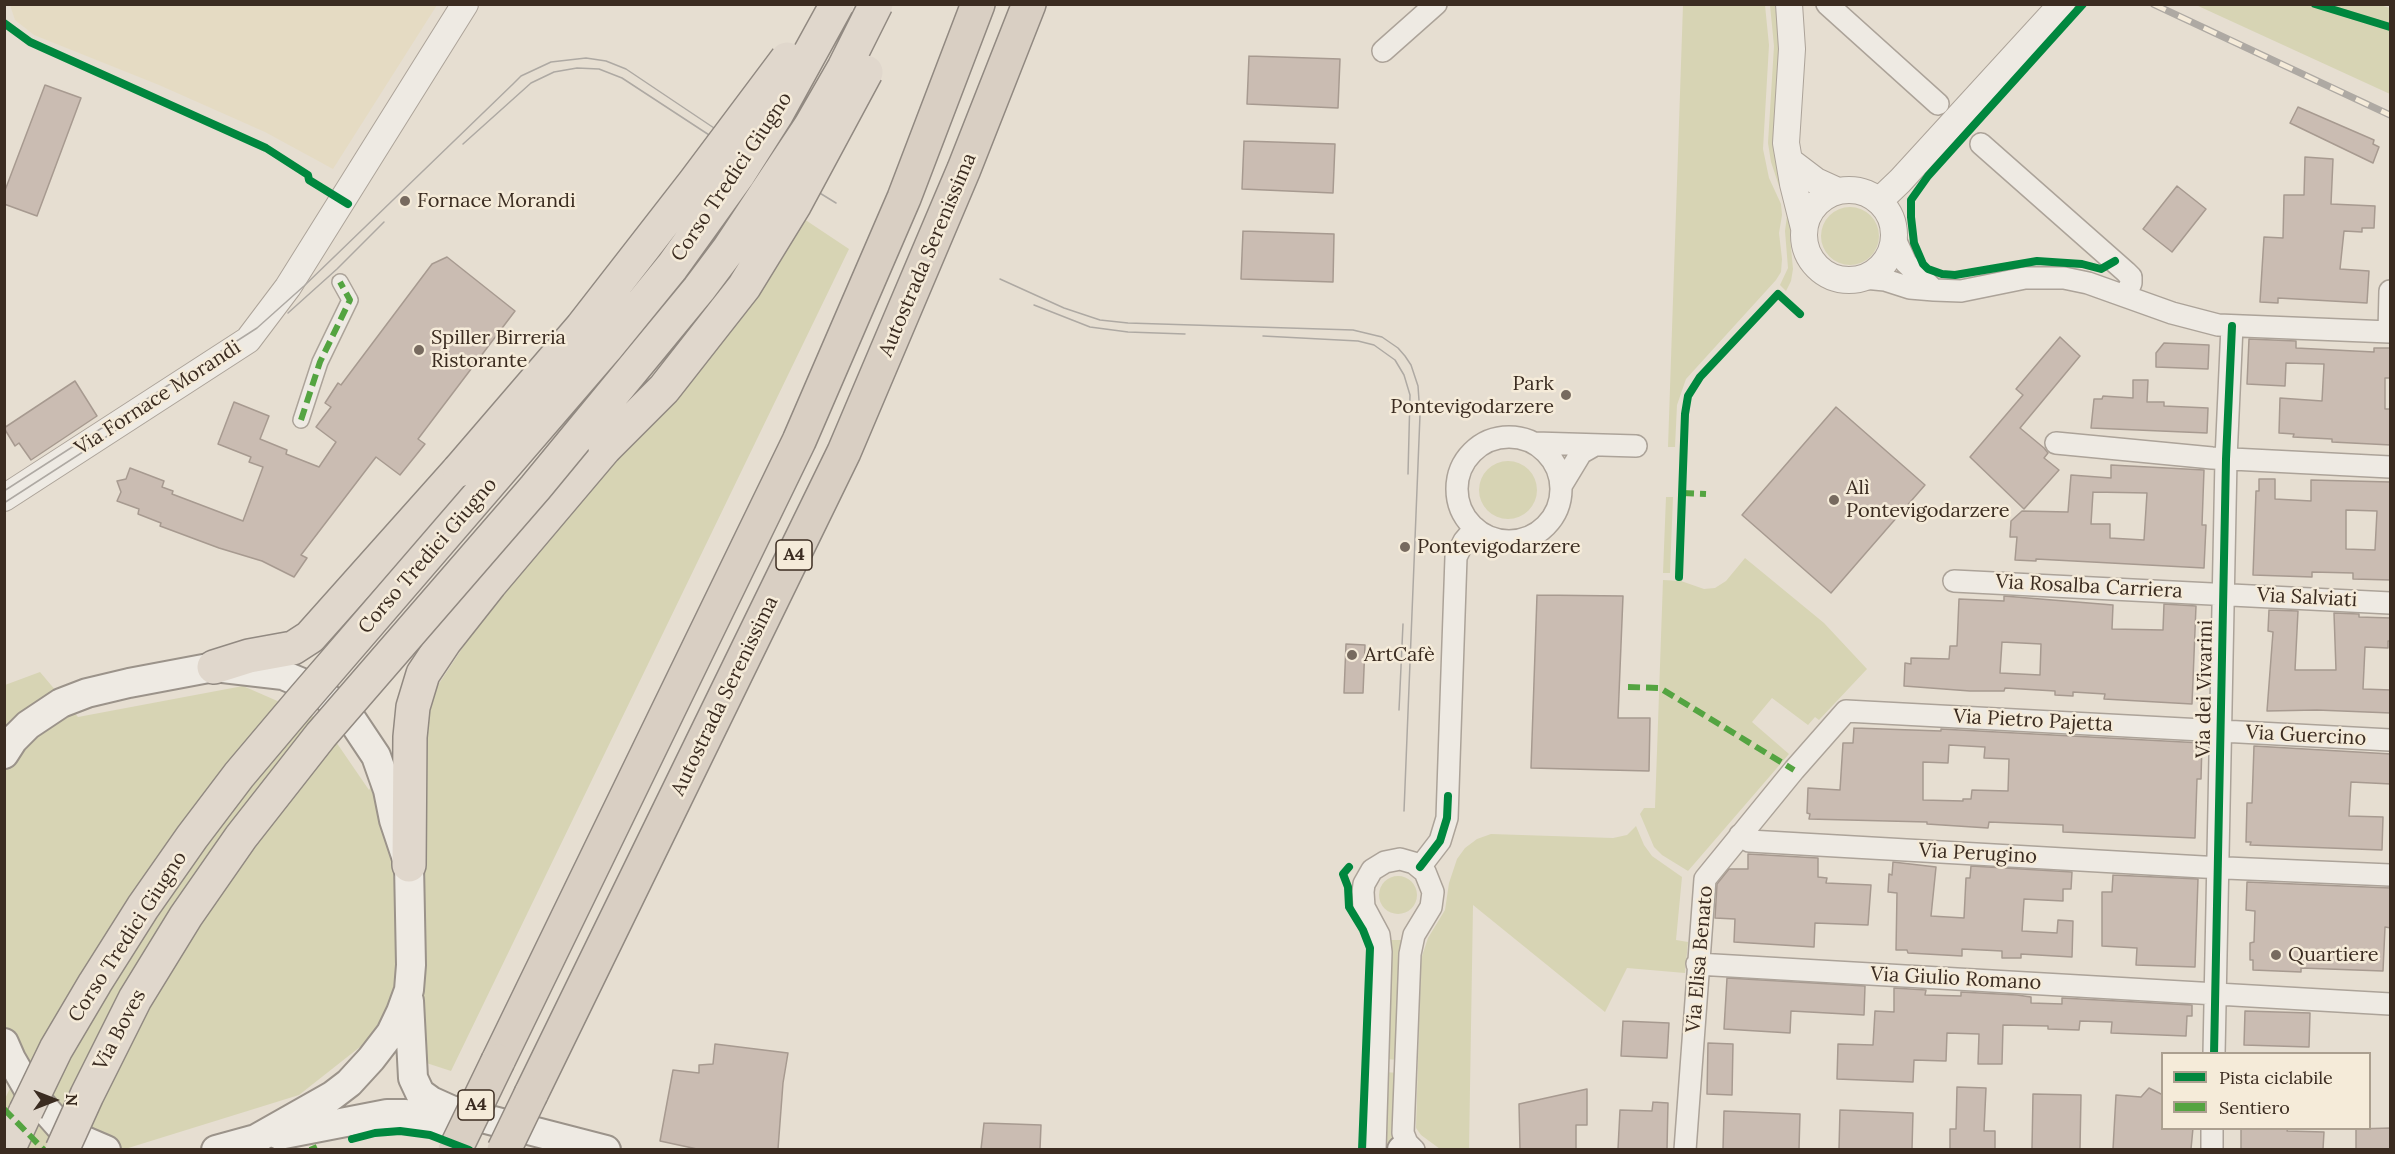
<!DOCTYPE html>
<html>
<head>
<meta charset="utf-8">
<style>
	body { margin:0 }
	#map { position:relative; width:2395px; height:1154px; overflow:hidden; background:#e6ded1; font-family:Lora,serif }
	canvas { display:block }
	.frame { position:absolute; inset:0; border:6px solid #3b2c21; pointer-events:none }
	.legend { position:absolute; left:2161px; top:1052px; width:210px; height:78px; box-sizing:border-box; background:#f5ebd9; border:2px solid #ab9f8f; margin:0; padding:8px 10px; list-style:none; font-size:18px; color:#3b2c21 }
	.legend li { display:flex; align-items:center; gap:12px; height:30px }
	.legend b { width:30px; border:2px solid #ab9f8f }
	.north { position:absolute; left:24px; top:1070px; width:60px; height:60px; -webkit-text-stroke:4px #f5ebd9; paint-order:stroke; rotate:90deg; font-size:16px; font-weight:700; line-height:24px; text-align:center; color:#3b2c21 }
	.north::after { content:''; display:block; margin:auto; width:21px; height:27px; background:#3b2c21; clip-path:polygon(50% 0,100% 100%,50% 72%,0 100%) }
</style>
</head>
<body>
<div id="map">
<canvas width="2395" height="1154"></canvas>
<div class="frame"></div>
<ul class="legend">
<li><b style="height:8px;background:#00873e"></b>Pista ciclabile</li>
<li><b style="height:8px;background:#54a441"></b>Sentiero</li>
</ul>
<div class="north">N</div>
</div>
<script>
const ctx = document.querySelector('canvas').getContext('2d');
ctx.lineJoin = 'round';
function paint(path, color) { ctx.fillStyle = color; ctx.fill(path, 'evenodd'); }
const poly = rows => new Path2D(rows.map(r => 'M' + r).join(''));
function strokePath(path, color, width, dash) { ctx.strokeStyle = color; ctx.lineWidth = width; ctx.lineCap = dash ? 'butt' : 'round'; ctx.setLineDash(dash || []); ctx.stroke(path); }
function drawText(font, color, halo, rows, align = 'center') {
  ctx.font = font + ' Lora,serif'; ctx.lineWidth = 5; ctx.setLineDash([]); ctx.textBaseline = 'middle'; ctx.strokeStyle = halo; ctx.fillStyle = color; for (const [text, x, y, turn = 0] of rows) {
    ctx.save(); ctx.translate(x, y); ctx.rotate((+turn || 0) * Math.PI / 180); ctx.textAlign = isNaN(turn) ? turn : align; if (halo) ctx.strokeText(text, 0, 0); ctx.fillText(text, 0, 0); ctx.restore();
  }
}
paint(poly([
	[10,5,10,4,437,5,333,169,265,132,159,85,34,35,15,20]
]), '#e5dbc3');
paint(poly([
	[1683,5,1765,5,1769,45,1763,149,1769,178,1781,204,1782,215,1779,233,1782,259,1781,272,1776,280,1686,379,1677,405,1675,447,1668,447],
	[1770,5,1775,5,1780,40,1783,183,1779,186,1771,162,1768,143,1774,46],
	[2380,5,2390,8,2390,94,2196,5],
	'1821 236a29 29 0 1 1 58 0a29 29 0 1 1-58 0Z',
	[1788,208,1792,212,1790,237,1793,269,1791,281,1786,291,1780,285,1788,268,1785,231],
	[804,219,849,249,451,1071,365,1043,299,1095,125,1149,5,1149,5,1099,26,1053,5,1041,5,685,40,672,78,717,243,686,321,720,369,790,488,609,696,370],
	'1479 490a29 29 0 1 1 58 0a29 29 0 1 1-58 0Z',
	[1666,497,1673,497,1670,573,1663,573],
	[1745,558,1824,623,1867,669,1819,720,1815,717,1808,725,1772,698,1752,722,1789,754,1688,871,1662,855,1654,847,1640,814,1644,808,1655,808,1663,580,1681,581,1704,589,1715,588,1726,581],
	[1636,826,1644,845,1652,856,1682,877,1676,940,1688,942,1685,973,1627,968,1605,1012,1473,905,1469,1149,1440,1149,1421,1135,1416,1128,1421,959,1428,938,1445,910,1449,883,1457,859,1465,848,1477,839,1491,834,1613,838,1627,835],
	'1379 895a19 19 0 1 1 38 0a19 19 0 1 1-38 0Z',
	[1387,940,1405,940,1401,1060,1383,1059],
	[1383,1072,1400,1073,1398,1139,1382,1146]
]), '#d7d4b4');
const building = poly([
	[1249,56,1340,59,1338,108,1247,104,1249,56],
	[45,85,81,98,37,216,4,204,4,193,45,85],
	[2298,107,2374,140,2373,144,2379,147,2373,163,2290,123,2298,107],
	[1244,141,1335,144,1333,193,1242,189,1244,141],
	[2305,157,2333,159,2331,204,2375,206,2374,228,2362,228,2362,232,2344,231,2340,269,2369,271,2367,303,2278,298,2278,303,2260,302,2264,237,2283,238,2284,195,2304,195,2305,157],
	[2177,186,2206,209,2172,252,2143,229,2177,186],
	[1243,231,1334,234,1333,282,1241,279,1243,231],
	[447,257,515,311,418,439,425,444,400,475,376,457,301,555,307,558,294,577,262,561,219,548,160,526,161,523,138,514,139,509,117,501,121,492,117,481,126,479,130,468,164,481,162,487,173,491,172,494,243,521,263,467,249,462,251,457,218,444,234,402,269,416,260,439,287,450,286,454,319,467,336,442,316,427,331,407,325,403,338,383,341,385,432,264,447,257],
	[2060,337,2080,356,2020,428,2044,448,2048,453,2044,458,2059,470,2024,509,1970,457,2023,395,2016,389,2060,337],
	[2249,339,2296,341,2296,348,2374,352,2374,348,2391,348,2391,378,2385,378,2385,409,2391,409,2391,445,2332,442,2332,439,2293,437,2294,434,2279,433,2280,398,2322,401,2324,364,2286,363,2285,386,2247,384,2249,339],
	[2164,343,2209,345,2208,369,2156,367,2156,353,2164,343],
	[2133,380,2148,380,2147,402,2164,402,2164,406,2208,408,2207,433,2091,428,2094,399,2102,399,2103,396,2133,398,2133,380],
	[75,381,97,416,31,460,19,443,15,446,4,428,75,381],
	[1836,407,1925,485,1831,593,1742,515,1836,407],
	[2111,465,2204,470,2202,525,2206,525,2204,568,2036,559,2036,561,2015,560,2017,537,2010,537,2011,521,2022,511,2068,512,2071,475,2111,478,2111,465],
	[2093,492,2147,493,2144,540,2110,538,2110,524,2091,524,2093,492],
	[2259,479,2275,479,2275,499,2311,501,2311,480,2391,482,2391,580,2353,579,2353,573,2312,572,2312,577,2253,575,2256,491,2259,491,2259,479],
	[2346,510,2377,511,2375,550,2346,549,2346,510],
	[1537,595,1623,596,1618,718,1650,718,1649,771,1531,768,1537,595],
	[2004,596,2113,605,2112,629,2163,630,2164,604,2196,606,2192,704,2104,699,2105,694,2073,692,2073,696,2055,695,2055,691,2005,688,2004,691,1970,691,1904,686,1905,663,1911,664,1911,658,1949,659,1950,646,1957,646,1959,599,2004,601,2004,596],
	[2002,642,2041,644,2040,675,2000,673,2002,642],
	[2269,610,2298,611,2295,670,2336,670,2334,613,2359,614,2359,617,2391,618,2391,641,2388,641,2388,648,2365,647,2363,689,2391,690,2391,713,2317,710,2267,711,2273,632,2268,631,2269,610],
	[1346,644,1365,645,1363,693,1344,693,1346,644],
	[1854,728,1941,731,1941,729,2202,743,2201,779,2197,779,2195,838,2063,832,2063,825,1989,822,1988,828,1927,824,1927,822,1809,819,1810,814,1807,813,1808,788,1840,790,1843,743,1853,743,1854,728],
	[1949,745,1985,747,1984,758,2009,759,2008,791,1972,790,1971,799,1963,799,1963,801,1923,800,1923,762,1948,763,1949,745],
	[2254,746,2391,754,2391,784,2351,782,2349,816,2383,817,2382,850,2250,845,2251,842,2246,842,2247,803,2252,803,2254,746],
	[1748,854,1818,858,1818,877,1827,878,1826,883,1871,885,1868,925,1815,923,1814,947,1734,942,1735,919,1715,918,1717,884,1729,869,1748,869,1748,854],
	[1893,862,1936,867,1931,916,1964,918,1966,878,1970,878,1971,866,2072,872,2071,889,2063,889,2063,901,2024,899,2022,931,2057,933,2058,920,2073,921,2072,957,2021,954,2021,958,2002,958,2002,951,1962,949,1962,956,1908,953,1907,950,1896,950,1897,893,1888,892,1889,874,1892,875,1893,862],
	[2113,875,2198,879,2195,967,2136,965,2137,948,2102,946,2102,892,2112,892,2113,875],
	[2247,882,2391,888,2391,928,2385,927,2383,971,2301,968,2301,972,2253,970,2253,960,2250,960,2250,943,2254,942,2255,911,2246,910,2247,882],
	[1727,978,1865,986,1864,1015,1791,1011,1790,1033,1724,1029,1727,978],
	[1894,988,1926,990,1925,995,1961,996,1961,992,2017,995,2031,997,2031,1003,2062,1004,2062,998,2192,1005,2192,1016,2187,1016,2186,1036,2111,1033,2112,1022,2080,1021,2079,1030,2048,1029,2048,1026,2003,1025,2002,1064,1978,1064,1979,1034,1947,1033,1946,1061,1914,1060,1913,1082,1837,1079,1838,1044,1873,1045,1875,1011,1894,1012,1894,988],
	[2245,1011,2310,1013,2309,1047,2244,1045,2245,1011],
	[1623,1021,1669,1023,1667,1058,1621,1056,1623,1021],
	[1708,1043,1733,1044,1732,1095,1707,1094,1708,1043],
	[715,1044,788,1053,783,1083,778,1149,697,1149,660,1141,673,1070,699,1073,699,1065,713,1064,715,1044],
	[1957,1087,1986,1088,1984,1131,1995,1131,1995,1149,1950,1149,1950,1129,1956,1129,1957,1087],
	[2149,1088,2163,1095,2163,1128,2193,1128,2191,1149,2113,1149,2116,1095,2141,1097,2149,1088],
	[1587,1089,1587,1125,1576,1125,1576,1149,1520,1149,1519,1104,1587,1089],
	[2033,1094,2081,1095,2080,1149,2032,1149,2033,1094],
	[1653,1102,1668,1103,1667,1149,1618,1149,1620,1110,1652,1111,1653,1102],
	[1840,1110,1913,1113,1912,1149,1839,1149,1840,1110],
	[1724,1111,1800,1114,1799,1149,1723,1149,1724,1111],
	[984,1123,1041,1125,1040,1149,981,1149,984,1123],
	[2241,1128,2288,1128,2287,1131,2324,1132,2323,1149,2241,1149,2241,1128],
	[2391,1128,2391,1149,2356,1149,2356,1129,2391,1128]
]);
paint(building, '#cabcb2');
strokePath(building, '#a79a90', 1.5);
const pedestrian = poly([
	[301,420,320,362,350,300,340,282]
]);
const minor = poly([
	[1827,4,1938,104],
	[1383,51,1436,4],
	[1981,144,2126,272,2131,277,2131,283,2126,295],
	[1864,278,1885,280,1910,288,1934,290,1906,263,1894,237],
	[1934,290,1961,291,2025,278,2064,278,2088,283,2172,313,2218,325,2390,332],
	[2389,332,2390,291],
	'1457 489a52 52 0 1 1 104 0a52 52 0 1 1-104 0Z',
	[1535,443,1636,446],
	[2056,443,2212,458,2390,467],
	[1561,486,1581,453,1595,445],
	[1954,581,2390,603],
	[1740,835,1749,841,2203,867,2390,875],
	[1420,867,1440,841,1447,818,1456,557,1464,541,1475,528],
	[1697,964,2390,1004],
	[2214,1054,2226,459,2232,326],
	[1375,1150,1381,952,1379,935,1364,907,1363,892,1364,884,1372,870,1385,862,1400,859,1414,863,1425,872,1433,892,1431,907,1414,935,1410,954,1403,1133,1407,1143,1414,1150],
	[1685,1150,1705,879,1794,770,1846,711,2390,740],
	[2212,1150,2212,1128]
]);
const tertiary = poly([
	[1789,4,1792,49,1786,143,1793,184,1804,228],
	[1791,162,1816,181,1838,191],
	'1804 235a45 45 0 1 1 90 0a45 45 0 1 1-90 0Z',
	[1879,201,1900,181,2062,4],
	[4,498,248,340,288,287,465,4]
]);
const secondary = poly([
	[4,754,13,740,28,725,61,703,87,693,129,683,214,667,283,675,319,690,352,720,376,756,388,790,394,820,409,865,411,965,409,990,401,1012,391,1033,371,1059,349,1083,332,1096,256,1139,216,1150],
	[409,1001,413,1078,420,1093,431,1101,451,1110,606,1150],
	[4,1043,11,1059,30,1092,59,1125,71,1135,106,1150],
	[279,1135,387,1114,406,1114,454,1128],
	[1402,1150,1407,1150]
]);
const trunk = poly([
	[214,667,249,656,293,648,310,637,459,470],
	[409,865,410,737,413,707,423,674,445,641,490,584,605,448],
	[8,1150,26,1111]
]);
const motorway = poly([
	[498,1061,799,441,904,198,978,4],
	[531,1094,844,452,964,169,1029,4]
]);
strokePath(pedestrian, '#aca399', 18);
strokePath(minor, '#aca399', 24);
strokePath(tertiary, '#aca399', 28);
strokePath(secondary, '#9b938a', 32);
strokePath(trunk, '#918981', 36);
strokePath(motorway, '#918981', 36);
strokePath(pedestrian, '#eeeae3', 15);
strokePath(minor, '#eeeae3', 21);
strokePath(tertiary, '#eeeae3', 26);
strokePath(secondary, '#eeeae3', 28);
strokePath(trunk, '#e0d7cc', 33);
strokePath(motorway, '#d9cfc3', 33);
strokePath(poly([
	[463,144,531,83,554,72,577,68,599,69,622,78,729,148],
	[1000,279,1064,308,1100,320,1128,323,1353,330,1382,337,1398,348,1405,356,1411,365,1418,386,1420,415,1404,811],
	[1034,305,1090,327,1128,332,1185,334],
	[288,313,337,269,384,222],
	[1263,336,1358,341,1374,345,1395,360,1404,375,1410,395,1408,474],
	[4,491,257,328,304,286,513,84,521,76,551,62,586,58,606,61,626,69,717,130,836,203],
	[4,503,140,415],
	[1399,710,1403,624]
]), '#aea9a3', 1.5);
const rail = poly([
	[2153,4,2390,115]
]);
strokePath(rail, '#aea9a3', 7);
strokePath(rail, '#f5ebd9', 4.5, [14]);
const trunkBridge = poly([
	[605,448,664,389,744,287,795,204,866,72],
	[459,470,582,327,694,183,787,59],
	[26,1111,56,1049,95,983,143,907,192,837,239,775,299,704,606,348,672,267,738,175,776,115,837,4],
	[62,1150,87,1095,135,999,186,916,241,837,321,735,535,488,699,289,729,249,810,127,844,68,876,4]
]);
const motorwayBridge = poly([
	[455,1150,498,1061],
	[504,1150,531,1094]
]);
strokePath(trunkBridge, '#918981', 36, []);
strokePath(motorwayBridge, '#918981', 36, []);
strokePath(trunkBridge, '#e0d7cc', 33);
strokePath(motorwayBridge, '#d9cfc3', 33);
strokePath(poly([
	[301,420,320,362,350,300,340,282],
	[1682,493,1706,494],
	[1628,687,1660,688,1794,770],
	[4,1109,44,1150],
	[310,1150,317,1147]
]), '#54a441', 6, [12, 6]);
strokePath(poly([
	[2083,4,1928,176,1911,200,1911,217,1914,243,1923,264,1928,269,1942,274,1955,275,2037,261,2082,264,2101,269,2115,261],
	[2315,4,2390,27],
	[4,23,30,42,266,148,308,175,309,180,348,204],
	[1679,577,1685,414,1688,396,1700,377,1778,294,1800,314],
	[1349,867,1343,874,1348,887,1349,907,1363,930,1370,948,1362,1150],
	[1420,867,1440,841,1447,818,1448,796],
	[2214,1054,2226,459,2232,326],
	[352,1139,375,1133,400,1131,430,1135,469,1150]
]), '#00873e', 8);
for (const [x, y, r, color] of [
	[405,201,6,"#776a5f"],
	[419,350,6,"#776a5f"],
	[1566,395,6,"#776a5f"],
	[1834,500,6,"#776a5f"],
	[1405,547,6,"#776a5f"],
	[1352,655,6,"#776a5f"],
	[2276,955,6,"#776a5f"]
]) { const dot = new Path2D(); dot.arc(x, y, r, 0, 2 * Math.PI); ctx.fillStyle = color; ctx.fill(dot); strokePath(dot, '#f5ebd9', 2); }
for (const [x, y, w] of [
	[794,555,36],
	[476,1105,36]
]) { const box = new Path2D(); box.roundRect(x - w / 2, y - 15, w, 30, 4.5); ctx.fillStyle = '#f5ebd9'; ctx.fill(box); strokePath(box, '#3b2c21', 1.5); }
drawText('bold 18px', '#3b2c21', null, [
	["A4",794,555],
	["A4",476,1105]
]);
drawText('20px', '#3b2c21', '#f5ebd9', [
	["Corso Tredici Giugno",732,177,-56],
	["Autostrada Serenissima",928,255,-67],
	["Via Fornace Morandi",158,398,-33],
	["Corso Tredici Giugno",428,556,-49],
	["Via Rosalba Carriera",2089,587,3],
	["Via Salviati",2307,598,3],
	["Via dei Vivarini",2205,689,-89],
	["Autostrada Serenissima",725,696,-64],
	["Via Pietro Pajetta",2033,721,3],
	["Via Guercino",2306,736,3],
	["Via Perugino",1978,854,3],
	["Corso Tredici Giugno",128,937,-57],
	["Via Elisa Benato",1700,959,-85],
	["Via Giulio Romano",1956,979,3],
	["Via Boves",120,1030,-62]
]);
drawText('20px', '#3b2c21', '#f5ebd9', [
	["Fornace Morandi",417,201],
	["Spiller Birreria",431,338],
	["Ristorante",431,361],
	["Park",1554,384,"right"],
	["Pontevigodarzere",1554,407,"right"],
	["Alì",1846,488],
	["Pontevigodarzere",1846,511],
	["Pontevigodarzere",1417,547],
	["ArtCafè",1364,655],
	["Quartiere",2288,955]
], 'left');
</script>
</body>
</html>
